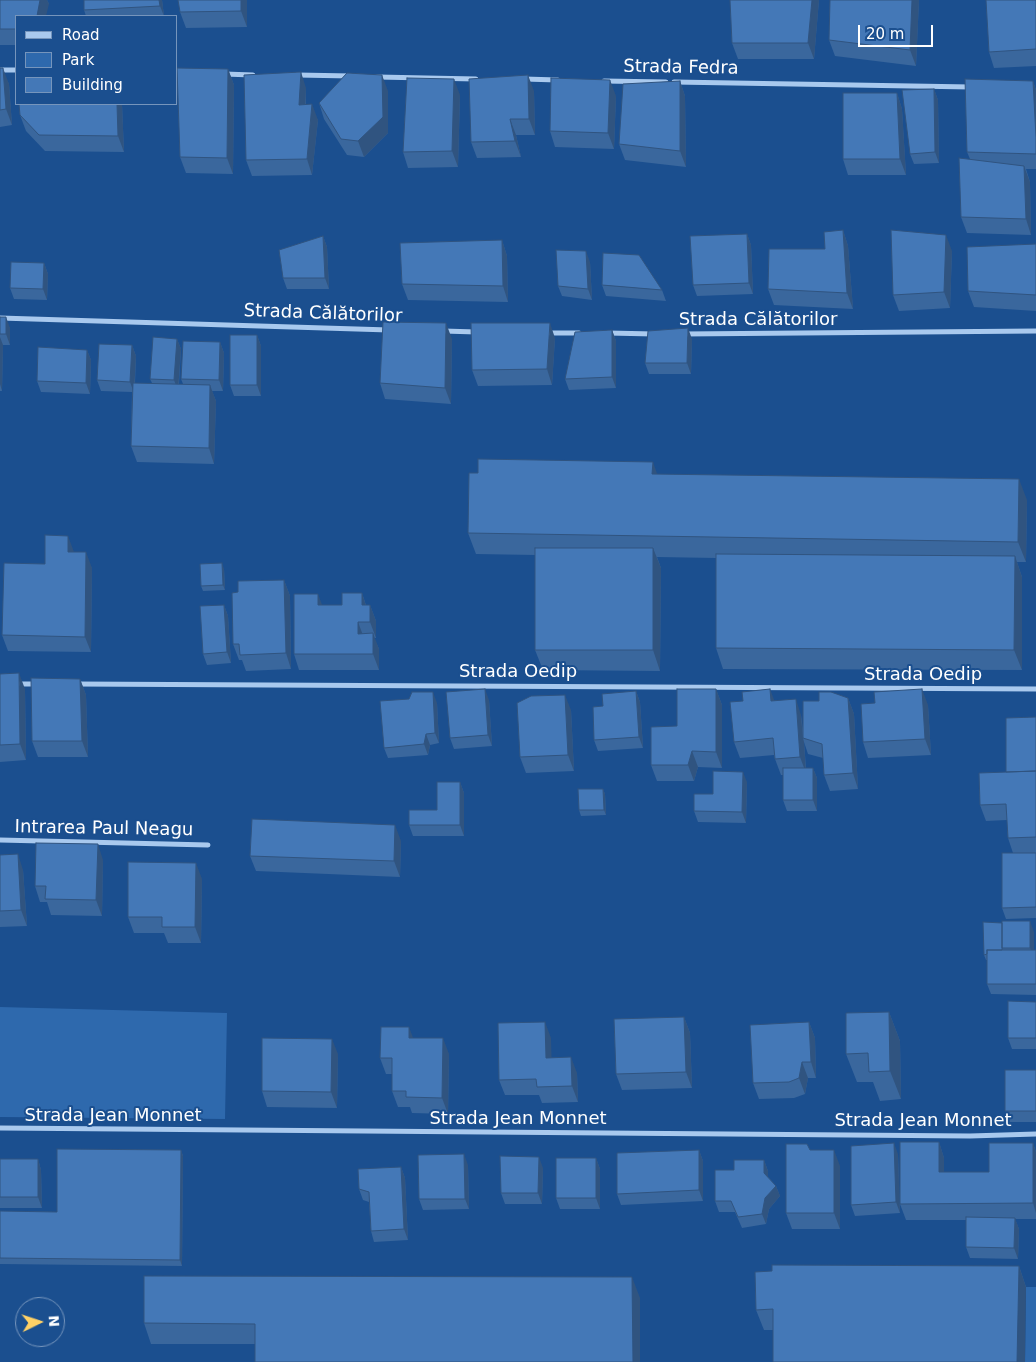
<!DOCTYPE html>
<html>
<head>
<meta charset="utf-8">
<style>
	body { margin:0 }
	#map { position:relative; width:1036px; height:1362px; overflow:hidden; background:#1b4f8f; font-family:"DejaVu Sans",sans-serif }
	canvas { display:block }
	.legend { position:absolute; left:15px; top:15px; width:162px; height:90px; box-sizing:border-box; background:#1b4f8f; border:1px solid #7695bc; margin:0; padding:6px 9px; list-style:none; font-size:15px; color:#fff }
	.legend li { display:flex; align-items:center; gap:10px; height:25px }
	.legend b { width:25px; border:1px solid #7695bc }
	.north { position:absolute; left:15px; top:1297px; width:50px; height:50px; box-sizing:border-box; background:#1b4f8f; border:1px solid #7695bc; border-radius:50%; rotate:86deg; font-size:14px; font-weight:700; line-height:20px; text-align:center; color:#fff }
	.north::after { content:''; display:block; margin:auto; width:18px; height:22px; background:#ffd166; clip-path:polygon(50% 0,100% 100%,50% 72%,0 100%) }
	.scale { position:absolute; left:858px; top:25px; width:75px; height:22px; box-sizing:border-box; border:2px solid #fff; border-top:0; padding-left:6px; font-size:15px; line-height:18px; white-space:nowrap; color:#fff; -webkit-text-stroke:4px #1b4f8f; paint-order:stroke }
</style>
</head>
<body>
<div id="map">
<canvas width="1036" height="1362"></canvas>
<ul class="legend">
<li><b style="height:6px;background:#a9c9ee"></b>Road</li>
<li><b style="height:14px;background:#2e69ad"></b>Park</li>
<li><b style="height:14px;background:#4478b7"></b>Building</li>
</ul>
<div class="north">N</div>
<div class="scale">20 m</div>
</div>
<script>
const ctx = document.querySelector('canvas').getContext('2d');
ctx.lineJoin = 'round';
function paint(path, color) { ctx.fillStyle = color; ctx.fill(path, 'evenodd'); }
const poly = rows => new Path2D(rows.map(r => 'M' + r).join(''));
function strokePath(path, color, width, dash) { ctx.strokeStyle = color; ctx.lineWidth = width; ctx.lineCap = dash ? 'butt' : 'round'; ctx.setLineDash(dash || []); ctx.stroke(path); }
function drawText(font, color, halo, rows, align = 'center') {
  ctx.font = font + ' "DejaVu Sans",sans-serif'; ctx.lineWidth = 4; ctx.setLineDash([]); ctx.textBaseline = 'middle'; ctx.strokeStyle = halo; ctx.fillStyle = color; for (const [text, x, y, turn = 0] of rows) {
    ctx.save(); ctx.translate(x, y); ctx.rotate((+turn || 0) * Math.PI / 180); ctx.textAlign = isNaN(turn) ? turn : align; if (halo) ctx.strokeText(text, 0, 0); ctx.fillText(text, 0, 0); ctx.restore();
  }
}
paint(poly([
	[0,1007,227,1013,225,1119,0,1117],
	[1026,1287,1036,1287,1036,1362,1025,1362]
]), '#2e69ad');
strokePath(poly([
	[0,70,16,70],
	[224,74,253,75],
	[297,75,351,76],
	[377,77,476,79],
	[524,79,558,80],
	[604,81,666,82],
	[674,82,971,87],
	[0,318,389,330],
	[443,331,477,332],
	[548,333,579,333],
	[608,333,654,334],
	[683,334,1036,331],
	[18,684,37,684],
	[75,684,1036,689],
	[0,840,208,845],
	[0,1128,970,1136,1036,1134]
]), '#a9c9ee', 5);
paint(poly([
	[0,0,47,0,49,4,16,16,16,45,0,45],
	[162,0,164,16,86,16,84,10],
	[178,0,247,0,247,27,186,28,180,12],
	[730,0,819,0,814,59,738,59,732,43],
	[830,0,919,0,916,66,835,56,829,40],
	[1036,0,1036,66,994,68,989,52],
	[0,68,9,84,12,125,0,127],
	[228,69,234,85,233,174,186,173,180,157],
	[680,81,685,96,686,167,625,160,619,144],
	[1033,81,1036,90,1036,169,1026,169,1030,182,1031,235,967,233,961,217,970,159,967,152],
	[306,88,306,105,318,120,312,175,252,176,246,160],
	[934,89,938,100,939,163,914,164,910,154],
	[388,91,388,133,364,157,347,155,324,119,319,103],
	[534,91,535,135,516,135,521,157,477,158,471,142],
	[897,93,902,109,906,175,848,175,843,159],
	[460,95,458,167,408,168,403,152],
	[616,96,614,149,555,147,550,131],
	[19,104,122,104,124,152,45,151,26,131,20,115],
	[843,230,848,246,853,309,774,305,768,289,825,249],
	[747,234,751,245,753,294,697,296,693,285],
	[323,236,327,247,329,289,287,289,283,278],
	[502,240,507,256,508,302,408,300,402,284],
	[1036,244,1036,311,974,307,968,291],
	[952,251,950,308,899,311,893,295],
	[590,262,592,300,562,296,558,286],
	[44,263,48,274,47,300,14,299,10,288],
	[602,285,662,290,666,301,606,296],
	[0,317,10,328,10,345,3,345,2,391,0,391],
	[612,330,616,341,616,388,569,390,565,379],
	[257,335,261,346,261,396,234,396,230,385],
	[555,338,552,385,478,386,472,370],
	[177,339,181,349,179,384,183,384,181,379,220,342,224,353,223,391,212,391,216,401,214,464,137,462,131,446,132,392,101,391,97,380,132,345,136,356,135,383,152,383,150,379],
	[452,339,451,404,385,399,380,383],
	[692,339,691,374,649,374,645,363],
	[87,350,91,360,90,394,41,392,37,381],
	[657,474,1027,500,1026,562,1017,562,1022,577,1022,670,723,669,716,648,716,558,657,557,661,568,660,671,543,670,535,650,535,555,476,554,468,533],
	[74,552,92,568,91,652,8,651,2,635,45,564],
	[224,569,225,590,203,591,201,586],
	[284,580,290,596,291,669,246,671,242,660,239,660,233,644,238,592],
	[362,593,366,605,370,605,376,621,376,638,374,638,379,649,379,670,299,670,294,654,322,605,342,605],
	[224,605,228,616,231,663,207,665,203,654],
	[0,674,25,689,26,760,0,762],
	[80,679,86,695,88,757,38,757,32,741],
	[716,689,722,705,722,768,698,767,694,781,657,781,651,765,677,726],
	[636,691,640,702,643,748,598,751,594,740,603,706],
	[848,698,854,714,858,789,830,791,824,775,823,758,808,754,804,742,806,768,813,768,817,778,817,811,787,811,783,800,783,775,781,775,775,759,774,755,740,758,734,742,774,701,801,715,803,730,819,701],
	[489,700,492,746,454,749,450,738],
	[437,703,439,743,430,745,428,755,388,758,384,748],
	[928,705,931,755,868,758,863,742],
	[571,710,574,771,526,773,520,757],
	[1036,717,1036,918,1006,919,1002,908,1013,853,1008,838,1007,820,986,821,980,805,1006,772],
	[460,782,464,793,464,836,413,836,409,825,437,810],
	[747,782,746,823,698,822,694,811,713,794],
	[603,789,605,794,606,815,581,816,579,810],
	[401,841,400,877,256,871,250,856],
	[0,855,23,870,27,926,0,927],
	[103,860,102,916,51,915,47,902,40,902,35,886],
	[202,879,201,943,168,943,164,933,134,933,128,917],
	[1034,932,1034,950,1036,950,1036,995,991,994,987,984,987,960,986,960,984,955],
	[1036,1002,1036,1049,1012,1049,1008,1038],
	[889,1012,900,1041,901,1099,880,1101,873,1082,857,1082,846,1054],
	[684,1017,690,1033,692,1088,622,1090,616,1074],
	[809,1022,815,1038,816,1078,808,1078,805,1094,794,1098,759,1099,753,1083],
	[413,1038,449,1054,448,1114,412,1113,410,1107,398,1107,392,1091,392,1074,386,1074,380,1058],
	[551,1038,551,1058,577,1073,578,1102,542,1103,539,1095,505,1095,499,1080],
	[338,1054,337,1108,267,1107,262,1091],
	[1036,1070,1036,1122,1009,1122,1005,1111],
	[939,1142,944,1158,944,1172,989,1172,1033,1143,1036,1152,1036,1219,1015,1219,1019,1229,1018,1259,970,1258,966,1247,966,1220,906,1220,900,1204],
	[181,1150,183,1156,182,1266,0,1264,0,1211,57,1212],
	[699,1150,703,1161,703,1201,621,1205,617,1194],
	[898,1154,900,1213,855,1216,851,1205],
	[596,1158,600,1169,600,1209,560,1209,556,1198],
	[0,1159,38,1159,41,1170,42,1208,0,1208],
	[764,1160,768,1171,768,1177,776,1186,780,1196,769,1209,766,1224,742,1228,735,1212,719,1212,715,1201,734,1170],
	[468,1165,469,1209,423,1210,419,1199],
	[840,1166,840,1229,792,1229,786,1213],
	[401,1167,405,1178,408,1240,374,1242,371,1231,369,1202,363,1200,359,1189],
	[543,1168,542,1204,505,1204,501,1193],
	[1019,1266,1026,1287,773,1330,764,1330,756,1310],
	[640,1298,255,1344,151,1344,144,1323]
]), '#3a679d');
paint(poly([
	[40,0,47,0,49,4,46,16,37,16],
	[159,0,162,0,164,16,160,6],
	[241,0,247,0,247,27,241,11],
	[812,0,819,0,814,59,808,43],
	[912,0,919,0,916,66,910,50],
	[3,68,9,84,12,125,6,109],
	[228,69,234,85,233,174,227,158],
	[301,72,306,88,305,121,299,105],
	[382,75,388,91,388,133,364,157,358,141],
	[528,75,534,91,535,135,529,119],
	[454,79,460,95,458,167,452,151],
	[610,80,616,96,614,149,608,133],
	[680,81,685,96,686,167,680,151],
	[1033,81,1036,90,1036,137],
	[934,89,938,100,939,163,935,152],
	[897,93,902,109,906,175,900,159],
	[117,104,122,104,124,152,118,136],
	[312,104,318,120,312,175,307,159],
	[510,119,516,135,521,157,515,141],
	[1024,166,1030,182,1031,235,1026,219],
	[843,230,848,246,853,309,847,293],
	[747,234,751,245,753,294,749,283],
	[946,235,952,251,950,308,944,292],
	[323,236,327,247,329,289,325,278],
	[502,240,507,256,508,302,503,286],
	[586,251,590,262,592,300,588,289],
	[44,263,48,274,47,300,43,289],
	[6,317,10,328,10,345,6,334],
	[446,323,452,339,451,404,445,388],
	[550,323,555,338,552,385,547,369],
	[688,328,692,339,691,374,687,363],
	[612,330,616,341,616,388,612,377],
	[257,335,261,346,261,396,257,385],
	[0,337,3,345,2,391,0,384],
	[177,339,181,349,178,391,174,380],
	[220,342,224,353,223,391,219,380],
	[132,345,136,356,134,393,130,382],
	[87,350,91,360,90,394,86,383],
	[210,385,216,401,214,464,209,448],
	[653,462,660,482,652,474],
	[1019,479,1027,500,1026,562,1018,542],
	[68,536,74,552,68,552],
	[653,548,661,568,660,671,653,650],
	[86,552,92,568,91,652,85,637],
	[1015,556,1022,577,1022,670,1014,650],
	[222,563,224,569,225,590,223,585],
	[284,580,290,596,291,669,286,653],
	[362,593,367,609,362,605],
	[318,594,324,610,318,605],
	[224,605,228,616,231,663,227,652],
	[370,605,376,621,376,638,370,622],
	[358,622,364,638,358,634],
	[373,633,379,649,379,670,373,654],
	[19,673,25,689,26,760,20,744],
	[80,679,86,695,88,757,82,741],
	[485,689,489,700,492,746,488,735],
	[716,689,722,705,722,768,716,752],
	[770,689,776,705,771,701],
	[922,689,928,705,931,755,925,739],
	[636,691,640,702,643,748,639,737],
	[433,692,437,703,439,743,435,733],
	[565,695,571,710,574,771,568,755],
	[848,698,854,714,858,789,853,773],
	[796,699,801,715,803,739,803,738,804,742,806,773,800,757],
	[426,734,430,745,428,755,424,744],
	[692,751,698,767,694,781,688,765],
	[813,768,817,778,817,811,813,800],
	[743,772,747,782,746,823,742,812],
	[460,782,464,793,464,836,460,825],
	[603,789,605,794,606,815,604,810],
	[395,825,401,841,400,877,394,861],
	[98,844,103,860,102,916,96,900],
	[18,854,23,870,27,926,21,910],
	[196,863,202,879,201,943,195,927],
	[1030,921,1034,932,1034,958,1030,948],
	[889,1012,900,1041,901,1099,890,1071],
	[684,1017,690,1033,692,1088,686,1072],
	[545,1022,551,1038,552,1074,546,1058],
	[809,1022,815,1038,816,1078,811,1062],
	[409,1027,415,1043,409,1038],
	[443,1038,449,1054,448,1114,442,1098],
	[332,1039,338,1054,337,1108,331,1092],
	[571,1057,577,1073,578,1102,572,1086],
	[802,1062,808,1078,805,1094,799,1078],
	[939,1142,944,1158,944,1188,939,1172],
	[894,1143,898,1154,900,1213,896,1202],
	[1033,1143,1036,1152,1036,1213,1033,1203],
	[181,1150,183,1156,182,1266,180,1260],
	[699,1150,703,1161,703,1201,699,1190],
	[834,1150,840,1166,840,1229,834,1213],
	[464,1154,468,1165,469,1209,465,1199],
	[539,1157,543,1168,542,1204,538,1193],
	[596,1158,600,1169,600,1209,596,1198],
	[38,1159,41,1170,42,1208,38,1197],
	[764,1160,768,1171,768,1184,764,1173],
	[401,1167,405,1178,408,1240,404,1229],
	[776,1186,780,1196,769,1209,766,1224,762,1214,765,1198],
	[1015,1218,1019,1229,1018,1259,1014,1248],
	[1019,1266,1026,1287,1025,1362,1017,1362],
	[632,1277,640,1298,640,1362,633,1362]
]), '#305480');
const building = poly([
	[0,0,40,0,37,16,16,16,16,29,0,29,0,0],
	[84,0,159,0,160,6,84,10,84,0],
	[178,0,241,0,241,11,180,12,178,0],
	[730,0,812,0,808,43,732,43,730,0],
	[830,0,912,0,910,50,829,40,830,0],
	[986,0,1036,0,1036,49,989,52,986,0],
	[0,68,3,68,6,109,0,110,0,68],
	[177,68,228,69,227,158,180,157,177,68],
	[301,72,299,105,312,104,307,159,246,160,244,75,301,72],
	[347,73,382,75,383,117,358,141,341,139,319,103,347,73],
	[528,75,529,119,510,119,515,141,471,142,469,79,528,75],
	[407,78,454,79,452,151,403,152,407,78],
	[551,78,610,80,608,133,550,131,551,78],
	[965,79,1033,81,1036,137,1036,154,967,152,965,79],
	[680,81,680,151,619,144,623,84,680,81],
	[934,89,935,152,910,154,902,90,934,89],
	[843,93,897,93,900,159,843,159,843,93],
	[19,104,117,104,118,136,39,135,20,115,19,104],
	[959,158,1024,166,1026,219,961,217,959,158],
	[843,230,847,293,768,289,769,249,825,249,824,232,843,230],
	[891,230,946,235,944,292,893,295,891,230],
	[747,234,749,283,693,285,690,236,747,234],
	[323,236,325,278,283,278,279,250,323,236],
	[502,240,503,286,402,284,400,243,502,240],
	[1036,244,1036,295,968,291,967,247,1036,244],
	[556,250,586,251,588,289,558,286,556,250],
	[603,253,639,255,662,290,602,285,603,253],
	[11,262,44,263,43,289,10,288,11,262],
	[0,317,6,317,6,334,0,334,0,317],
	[383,322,446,323,445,388,380,383,383,322],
	[471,323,550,323,547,369,472,370,471,323],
	[688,328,687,363,645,363,648,331,688,328],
	[612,330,612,377,565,379,575,332,612,330],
	[230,335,257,335,257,385,230,385,230,335],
	[153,337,177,339,174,380,150,379,153,337],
	[183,341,220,342,219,380,181,379,183,341],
	[99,344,132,345,130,382,97,380,99,344],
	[38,347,87,350,86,383,37,381,38,347],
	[133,383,210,385,209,448,131,446,133,383],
	[478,459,653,462,652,474,1019,479,1018,542,468,533,469,473,478,473,478,459],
	[45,535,68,536,68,552,86,552,85,637,2,635,4,563,45,564,45,535],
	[535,548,653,548,653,650,535,650,535,548],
	[716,554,1015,556,1014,650,716,648,716,554],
	[222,563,223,585,201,586,200,564,222,563],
	[284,580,286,653,240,655,239,644,233,644,232,593,238,592,238,581,284,580],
	[342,593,362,593,362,605,370,605,370,622,358,622,358,634,373,633,373,654,294,654,294,594,318,594,318,605,342,605,342,593],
	[224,605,227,652,203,654,200,606,224,605],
	[19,673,20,744,0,745,0,674,19,673],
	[31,678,80,679,82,741,32,741,31,678],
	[485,689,488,735,450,738,446,692,485,689],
	[677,689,716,689,716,752,692,751,688,765,651,765,651,727,677,726,677,689],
	[770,689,771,701,796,699,800,757,775,759,773,738,734,742,730,702,743,701,742,692,770,689],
	[922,689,925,739,863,742,861,704,875,703,874,692,922,689],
	[636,691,639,737,594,740,593,707,603,706,602,694,636,691],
	[412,692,433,692,435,733,426,734,424,744,384,748,380,701,409,699,412,692],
	[819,692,831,692,848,698,853,773,824,775,822,744,803,738,803,701,819,701,819,692],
	[565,695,568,755,520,757,517,703,531,696,565,695],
	[1036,717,1036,771,1006,772,1006,718,1036,717],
	[783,768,813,768,813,800,783,800,783,768],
	[713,771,743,772,742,812,694,811,694,794,713,794,713,771],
	[1036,771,1036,837,1008,838,1006,804,980,805,979,773,1036,771],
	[437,782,460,782,460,825,409,825,409,810,437,810,437,782],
	[578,789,603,789,604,810,579,810,578,789],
	[252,819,395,825,394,861,250,856,252,819],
	[36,843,98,844,96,900,45,899,46,886,35,886,36,843],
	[1002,853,1036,853,1036,907,1002,908,1002,853],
	[18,854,21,910,0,911,0,855,18,854],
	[128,862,196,863,195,927,162,927,162,917,128,917,128,862],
	[1002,921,1030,921,1030,948,1002,948,1002,921],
	[983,922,1002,923,1002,950,987,950,987,954,984,955,983,922],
	[987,950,1036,950,1036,984,987,984,987,950],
	[1008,1001,1036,1002,1036,1038,1008,1038,1008,1001],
	[889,1012,890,1071,869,1072,868,1053,846,1054,846,1013,889,1012],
	[684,1017,686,1072,616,1074,614,1019,684,1017],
	[545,1022,546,1058,571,1057,572,1086,537,1087,536,1079,499,1080,498,1023,545,1022],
	[809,1022,811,1062,802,1062,799,1078,789,1082,753,1083,750,1025,809,1022],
	[381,1027,409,1027,409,1038,443,1038,442,1098,406,1097,406,1091,392,1091,392,1058,380,1058,381,1027],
	[262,1038,332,1039,331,1092,262,1091,262,1038],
	[1005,1070,1036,1070,1036,1111,1005,1111,1005,1070],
	[900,1142,939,1142,939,1172,989,1172,989,1143,1033,1143,1033,1203,900,1204,900,1142],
	[894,1143,896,1202,851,1205,851,1146,894,1143],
	[786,1144,807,1144,810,1150,834,1150,834,1213,786,1213,786,1144],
	[57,1149,181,1150,180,1260,0,1258,0,1211,57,1212,57,1149],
	[699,1150,699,1190,617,1194,617,1153,699,1150],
	[464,1154,465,1199,419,1199,418,1155,464,1154],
	[500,1156,539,1157,538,1193,501,1193,500,1156],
	[556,1158,596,1158,596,1198,556,1198,556,1158],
	[0,1159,38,1159,38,1197,0,1197,0,1159],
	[734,1160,764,1160,764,1173,776,1186,765,1198,762,1214,738,1217,731,1201,715,1201,715,1170,734,1170,734,1160],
	[401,1167,404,1229,371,1231,369,1192,359,1189,358,1169,401,1167],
	[966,1217,1015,1218,1014,1248,966,1247,966,1217],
	[772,1265,1019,1266,1017,1362,773,1362,773,1309,756,1310,755,1272,772,1271,772,1265],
	[144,1276,632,1277,633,1362,255,1362,255,1324,144,1323,144,1276]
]);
paint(building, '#4478b7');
strokePath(building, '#305480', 1);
drawText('18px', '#fff', '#1b4f8f', [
	["Strada Fedra",681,68,1],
	["Strada Călătorilor",323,314,2],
	["Strada Călătorilor",758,320],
	["Strada Oedip",518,672],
	["Strada Oedip",923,675],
	["Intrarea Paul Neagu",104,829,1],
	["Strada Jean Monnet",113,1116],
	["Strada Jean Monnet",518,1119],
	["Strada Jean Monnet",923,1121]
]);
</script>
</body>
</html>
